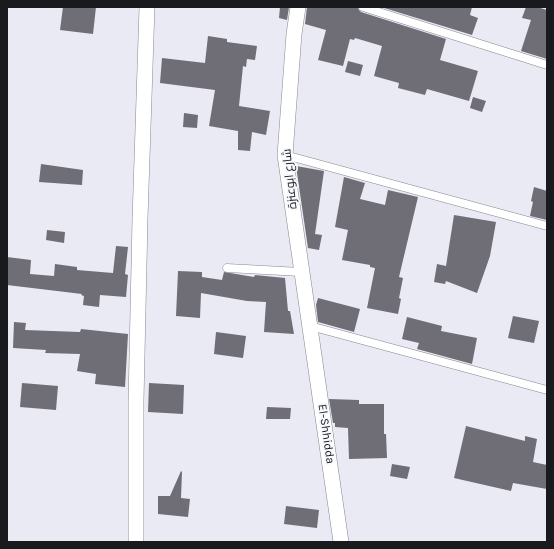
<!DOCTYPE html>
<html>
<head>
<meta charset="utf-8">
<style>
	body { margin:0 }
	#map { position:relative; width:554px; height:549px; overflow:hidden; background:#e9eaf4; font-family:Karla,sans-serif }
	canvas { display:block }
	.frame { position:absolute; inset:0; border:8px solid #191a1d; pointer-events:none }
</style>
</head>
<body>
<div id="map">
<canvas width="554" height="549"></canvas>
<div class="frame"></div>
</div>
<script>
const ctx = document.querySelector('canvas').getContext('2d');
ctx.lineJoin = 'round';
function paint(path, color) { ctx.fillStyle = color; ctx.fill(path, 'evenodd'); }
const poly = rows => new Path2D(rows.map(r => 'M' + r).join(''));
function strokePath(path, color, width, dash) { ctx.strokeStyle = color; ctx.lineWidth = width; ctx.lineCap = dash ? 'butt' : 'round'; ctx.setLineDash(dash || []); ctx.stroke(path); }
function drawText(font, color, halo, rows, align = 'center') {
  ctx.font = font + ' Karla,Cairo,sans-serif'; ctx.lineWidth = 3.5; ctx.setLineDash([]); ctx.textBaseline = 'middle'; ctx.strokeStyle = halo; ctx.fillStyle = color; for (const [text, x, y, turn = 0] of rows) {
    ctx.save(); ctx.translate(x, y); ctx.rotate((+turn || 0) * Math.PI / 180); ctx.textAlign = isNaN(turn) ? turn : align; if (halo) ctx.strokeText(text, 0, 0); ctx.fillText(text, 0, 0); ctx.restore();
  }
}
paint(poly([
	[63,7,96,7,93,34,60,30],
	[280,7,289,7,287,20,279,18],
	[307,7,358,7,359,10,361,12,446,39,440,60,478,71,469,101,427,89,425,95,398,88,399,83,374,76,382,46,355,38,354,40,350,39,343,66,318,60,326,30,305,24],
	[381,7,472,7,470,15,478,18,472,35],
	[526,7,537,7,547,10,547,59,521,51,531,20,522,18],
	[208,36,227,39,227,42,257,46,255,60,247,59,246,67,243,66,239,106,270,111,266,135,252,132,250,151,238,150,238,131,209,126,215,90,160,83,162,58,205,63],
	[348,61,363,65,360,76,345,72],
	[473,97,486,101,482,112,470,108],
	[184,113,198,115,197,128,183,127],
	[41,164,83,170,82,185,39,182],
	[296,166,324,171,315,234,322,235,319,250,308,248],
	[344,177,365,183,360,199,385,205,388,190,418,197,399,277,403,278,399,298,401,299,398,314,367,308,375,268,370,267,370,265,342,260,348,230,335,227],
	[534,187,547,191,547,220,530,216,533,202,531,201],
	[454,215,496,222,490,256,477,293,446,281,445,284,434,282,437,264,446,266],
	[47,230,65,232,64,243,46,240],
	[116,246,128,247,125,274,128,275,126,297,100,295,99,307,83,305,84,296,81,295,82,294,7,285,7,257,31,260,30,274,54,276,55,264,77,267,77,270,113,273],
	[178,271,202,272,202,277,222,280,224,272,254,277,255,275,285,278,288,311,290,311,294,334,264,332,266,302,247,301,201,293,200,318,176,316],
	[318,298,360,309,354,332,318,322,316,305],
	[513,316,539,321,534,343,508,338],
	[407,317,442,326,441,331,477,338,472,364,417,349,419,343,402,339],
	[14,322,26,323,25,330,80,332,81,329,128,334,125,387,95,384,96,374,77,371,80,354,45,353,46,350,13,348],
	[216,332,246,336,243,358,214,354],
	[22,383,58,386,56,410,20,407],
	[149,383,184,385,183,414,148,412],
	[329,399,359,400,359,404,384,404,384,434,386,434,387,458,349,459,348,428,335,427,335,423,333,423],
	[267,407,291,408,290,419,266,419],
	[466,426,525,441,525,436,537,439,533,462,547,465,547,489,513,483,511,491,454,478],
	[392,464,410,467,407,479,390,476],
	[181,471,182,472,181,498,190,499,188,517,158,514,158,496,170,496],
	[286,506,319,510,317,528,284,524]
]), '#6f6d76');
const lane = poly([
	[363,7,547,65],
	[285,155,547,226],
	[227,268,301,272],
	[310,326,547,390]
]);
const street = poly([
	[298,7,294,34,285,155,341,542],
	[136,542,136,401,140,219,147,7]
]);
strokePath(lane, '#878891', 9);
strokePath(street, '#878891', 16);
strokePath(lane, '#fff', 8);
strokePath(street, '#fff', 15);
drawText('12px', '#191a1d', '#f7f8fe', [
	["شارع ابوعنزة",290,179,-96],
	["El-Shhidda",326,434,82]
]);
</script>
</body>
</html>
